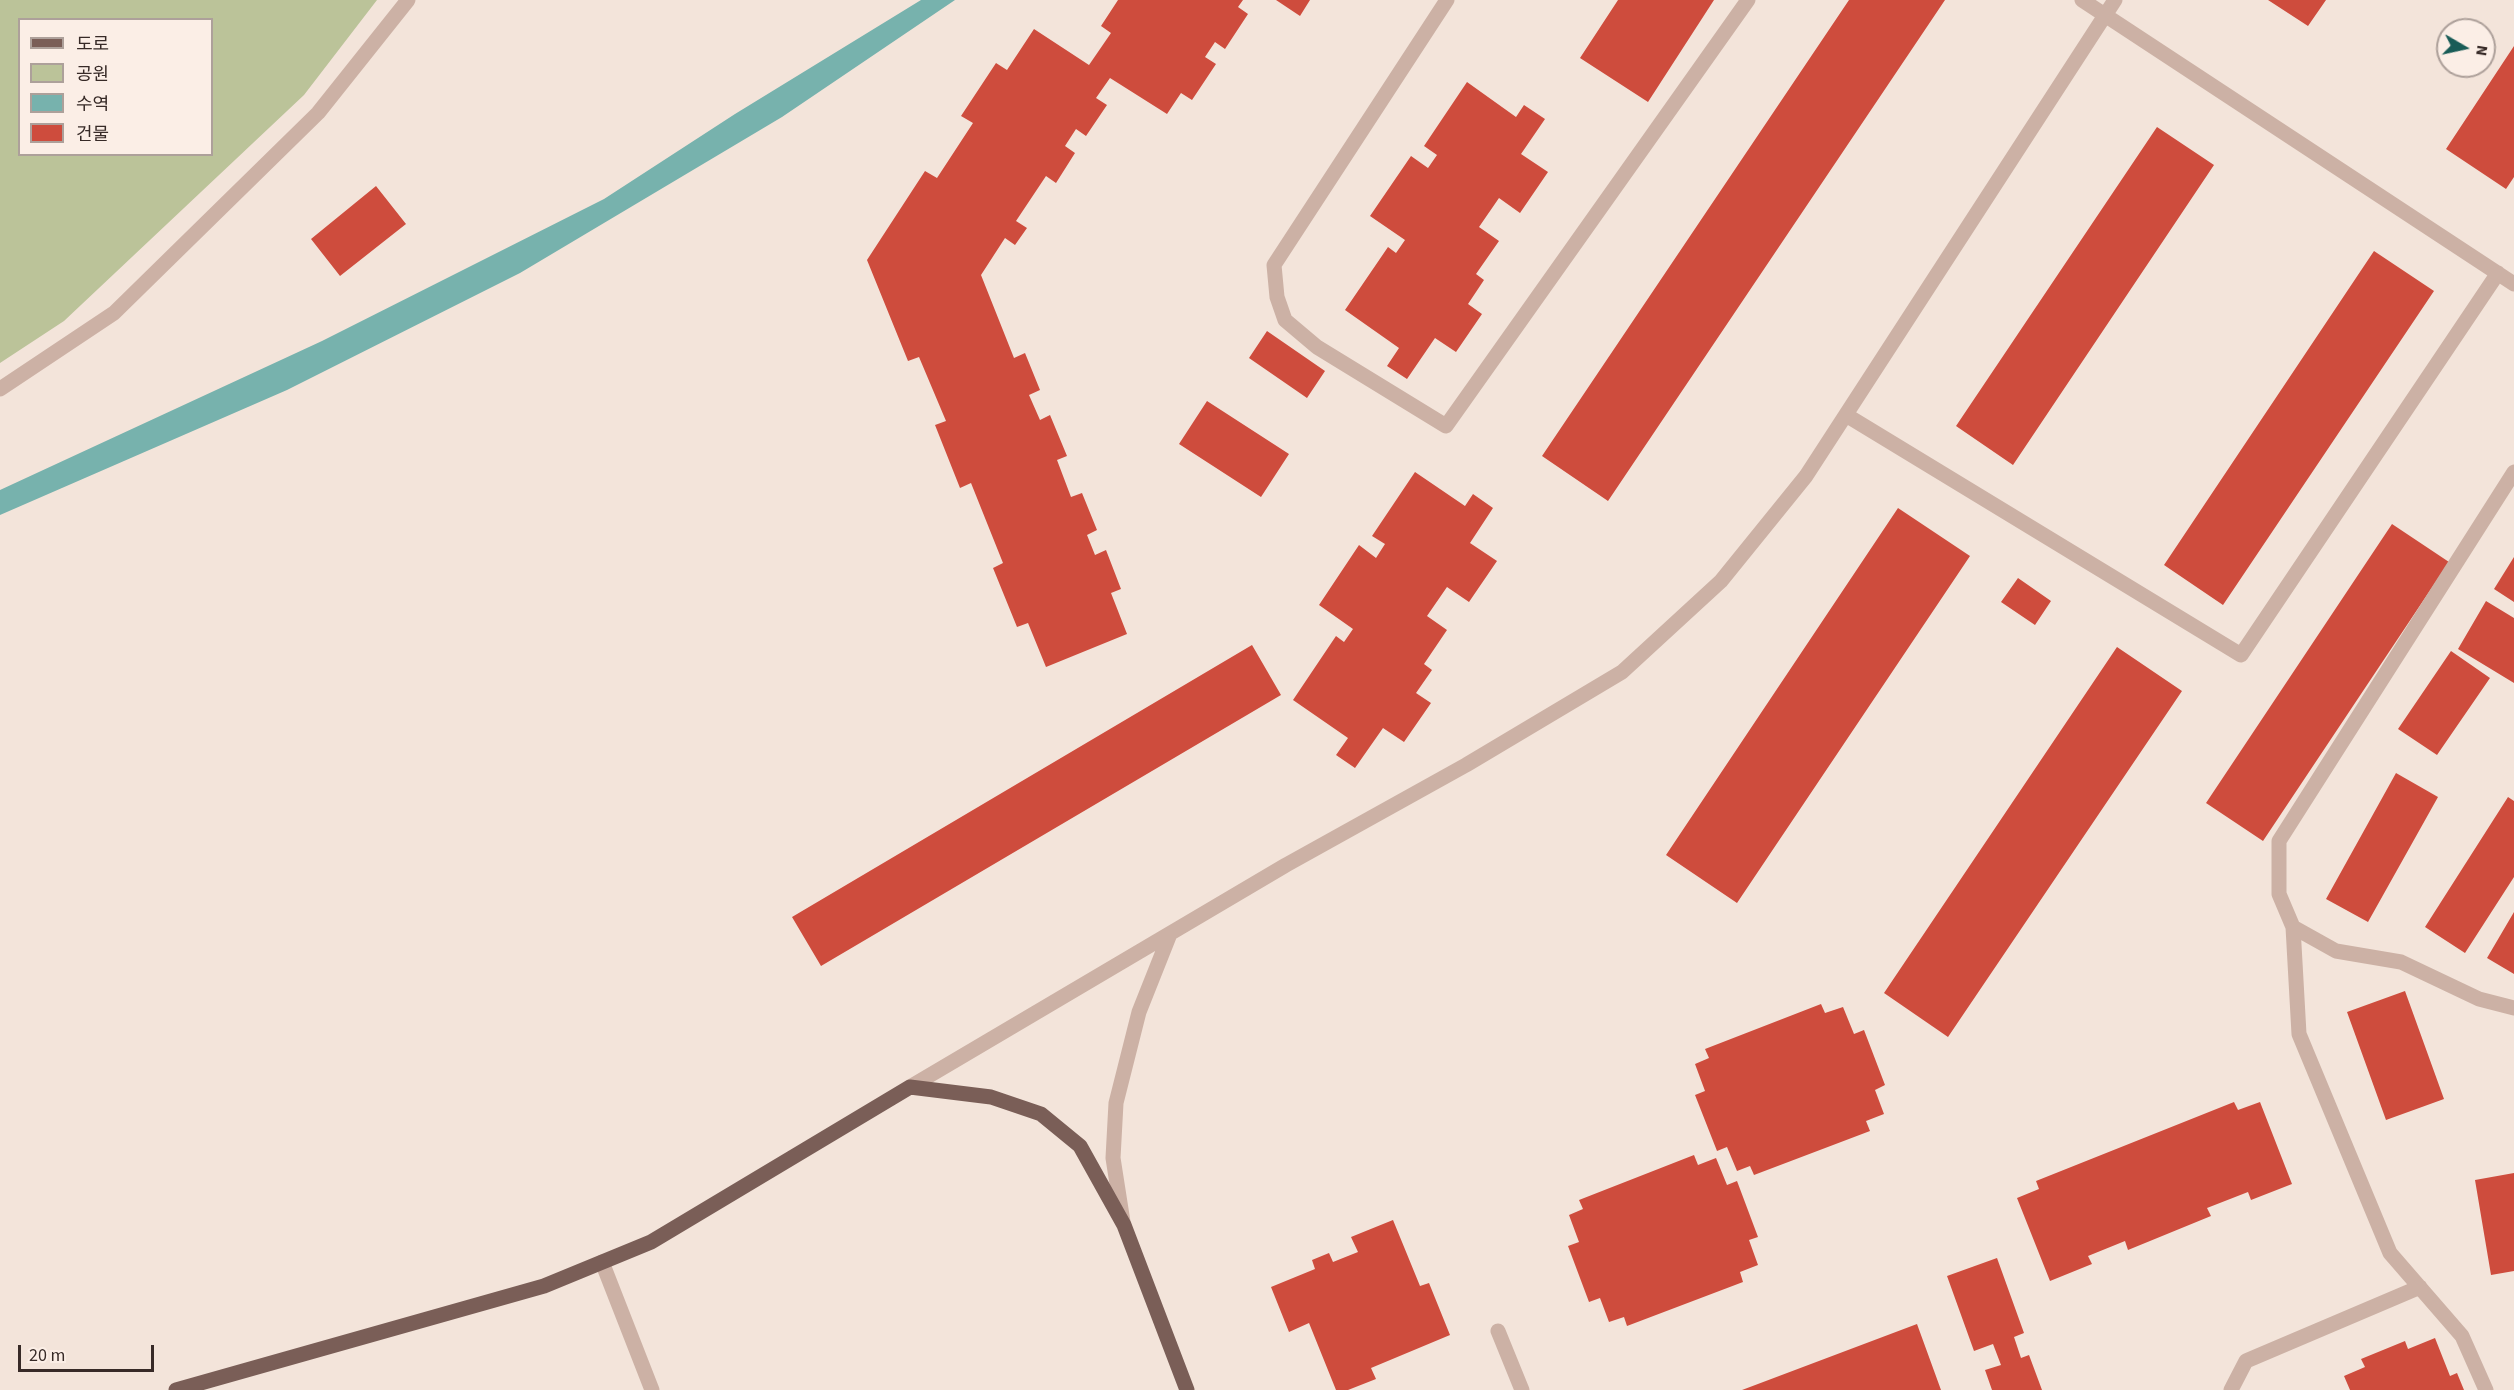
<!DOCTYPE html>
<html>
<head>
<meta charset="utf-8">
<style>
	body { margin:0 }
	#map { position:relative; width:2514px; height:1390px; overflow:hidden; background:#f3e4da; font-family:"Source Sans 3","Noto Sans KR",sans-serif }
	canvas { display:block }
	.legend { position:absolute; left:18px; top:18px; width:195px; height:138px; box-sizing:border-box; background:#fbeee6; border:2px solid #ada09a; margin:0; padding:8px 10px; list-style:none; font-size:18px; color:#372a27 }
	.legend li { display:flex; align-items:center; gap:12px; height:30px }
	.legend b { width:30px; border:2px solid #ada09a }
	.north { position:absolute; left:2436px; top:18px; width:60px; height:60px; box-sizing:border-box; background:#fbeee6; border:2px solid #ada09a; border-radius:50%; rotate:99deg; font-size:16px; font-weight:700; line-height:24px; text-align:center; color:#372a27 }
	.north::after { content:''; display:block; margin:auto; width:21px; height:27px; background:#195c57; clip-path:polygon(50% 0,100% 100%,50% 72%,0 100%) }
	.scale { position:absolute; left:18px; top:1345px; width:136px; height:27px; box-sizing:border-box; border:3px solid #372a27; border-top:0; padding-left:8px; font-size:18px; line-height:21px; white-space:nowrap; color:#372a27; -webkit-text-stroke:4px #fbeee6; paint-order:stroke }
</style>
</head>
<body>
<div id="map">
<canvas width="2514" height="1390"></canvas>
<ul class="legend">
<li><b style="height:8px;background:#7a5e57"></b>도로</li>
<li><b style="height:16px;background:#bbc399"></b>공원</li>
<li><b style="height:16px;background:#77b2ad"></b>수역</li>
<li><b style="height:16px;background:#ce4c3d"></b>건물</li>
</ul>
<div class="north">N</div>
<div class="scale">20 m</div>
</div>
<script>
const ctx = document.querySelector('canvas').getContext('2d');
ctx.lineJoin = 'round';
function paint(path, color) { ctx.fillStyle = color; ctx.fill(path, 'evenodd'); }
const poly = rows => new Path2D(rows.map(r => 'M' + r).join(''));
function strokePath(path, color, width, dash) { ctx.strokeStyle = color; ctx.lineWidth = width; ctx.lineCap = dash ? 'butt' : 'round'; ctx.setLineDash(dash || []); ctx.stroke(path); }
paint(poly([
	[0,0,377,0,304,95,64,321,0,363],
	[20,20,212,20,212,154,20,154]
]), '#bbc399');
paint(poly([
	[921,0,955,0,782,117,520,273,287,390,0,515,0,490,322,341,604,199,735,114]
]), '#77b2ad');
paint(poly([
	[1118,0,1243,0,1238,7,1248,14,1225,49,1215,42,1205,57,1216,64,1192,100,1181,93,1167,114,1110,78,1096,98,1107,105,1086,136,1076,129,1065,146,1075,153,1056,183,1046,176,1016,221,1027,228,1015,245,1005,238,981,275,1014,358,1025,353,1040,390,1029,395,1040,420,1050,415,1067,456,1057,460,1071,497,1082,493,1097,530,1087,535,1095,555,1106,550,1121,589,1111,593,1127,634,1046,667,1028,623,1017,627,993,568,1003,563,971,483,960,488,935,425,946,421,919,357,908,361,867,260,925,171,937,178,973,123,961,116,996,63,1007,70,1034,29,1089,65,1111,33,1101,26],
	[1276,0,1310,0,1300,16],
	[1618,0,1714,0,1648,102,1580,58],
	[1849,0,1945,0,1608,501,1542,456],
	[2268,0,2326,0,2308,26],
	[2514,46,2514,177,2506,189,2446,149],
	[1467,82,1516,117,1524,105,1545,119,1521,154,1548,172,1520,213,1499,198,1479,227,1499,241,1476,274,1484,280,1468,304,1482,314,1456,352,1435,338,1407,379,1387,366,1399,348,1345,310,1388,247,1396,253,1405,240,1370,216,1411,156,1428,168,1437,155,1424,146],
	[2157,127,2214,165,2013,465,1956,426],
	[376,186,406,224,340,276,311,239],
	[2374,251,2434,291,2223,605,2164,565],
	[1267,331,1325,371,1307,398,1249,358],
	[1207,401,1289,454,1261,497,1179,444],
	[1415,472,1465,506,1473,494,1493,508,1470,543,1497,561,1469,602,1447,587,1427,616,1447,630,1424,664,1432,670,1416,693,1431,703,1404,742,1383,728,1355,768,1336,755,1348,738,1293,700,1336,636,1344,642,1353,629,1319,605,1359,545,1376,558,1385,544,1372,536],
	[1898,508,1970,556,1737,903,1666,855],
	[2392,524,2449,562,2263,841,2206,803],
	[2514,557,2514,602,2494,589],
	[2018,578,2051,601,2035,625,2001,602],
	[2486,601,2514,618,2514,683,2458,649],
	[1252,645,1281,695,821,966,792,917],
	[2117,647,2182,691,1948,1037,1884,993],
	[2451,651,2490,678,2437,755,2398,729],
	[2396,773,2438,797,2368,922,2326,899],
	[2508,797,2514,801,2514,877,2465,953,2425,927],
	[2514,912,2514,974,2487,958],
	[2405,991,2444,1099,2386,1120,2347,1012],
	[1821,1004,1825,1013,1843,1007,1854,1034,1864,1030,1885,1085,1875,1090,1884,1114,1866,1121,1870,1131,1754,1175,1750,1166,1737,1171,1727,1147,1717,1151,1695,1095,1705,1091,1695,1064,1709,1058,1705,1049],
	[2234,1102,2238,1110,2260,1102,2292,1184,2251,1200,2248,1192,2207,1208,2211,1216,2128,1250,2125,1241,2088,1256,2092,1264,2050,1281,2017,1198,2039,1189,2036,1181],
	[1694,1155,1698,1165,1716,1158,1727,1185,1737,1181,1758,1237,1749,1240,1758,1265,1740,1272,1743,1282,1627,1326,1624,1317,1609,1322,1600,1298,1589,1302,1568,1246,1579,1242,1569,1215,1583,1209,1579,1200],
	[2514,1173,2514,1271,2491,1275,2475,1180],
	[1393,1220,1420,1286,1429,1283,1450,1335,1371,1368,1376,1379,1348,1390,1336,1390,1309,1323,1289,1332,1271,1287,1315,1269,1312,1260,1329,1253,1333,1262,1358,1252,1351,1237],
	[1997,1258,2024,1333,2014,1337,2021,1358,2029,1355,2042,1390,1992,1390,1985,1370,2001,1365,1993,1344,1974,1351,1947,1276],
	[1917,1324,1941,1390,1742,1390],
	[2435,1338,2450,1376,2457,1373,2464,1390,2350,1390,2344,1376,2365,1367,2361,1359,2405,1341,2408,1349]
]), '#ce4c3d');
strokePath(poly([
	[1447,0,1274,265,1277,297,1285,320,1317,347,1446,426,1748,0],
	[2082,0,2514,284],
	[0,389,114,313,318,113,408,0],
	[1846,415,2241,655,2498,273],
	[2514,472,2279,841,2279,894,2293,927,2336,951,2401,962,2479,999,2514,1008],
	[2293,927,2299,1034,2390,1253,2462,1336,2486,1390],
	[910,1087,1286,865,1466,765,1622,672,1721,581,1806,476,2115,0],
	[1123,1222,1113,1158,1116,1103,1139,1012,1170,934],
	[602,1262,652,1390],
	[1498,1331,1522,1390],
	[2231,1390,2246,1361,2420,1287]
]), '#ccb1a5', 15);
strokePath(poly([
	[176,1390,544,1286,651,1242,910,1087,991,1097,1041,1114,1080,1146,1124,1225,1187,1390]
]), '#7a5e57', 15);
</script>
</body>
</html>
